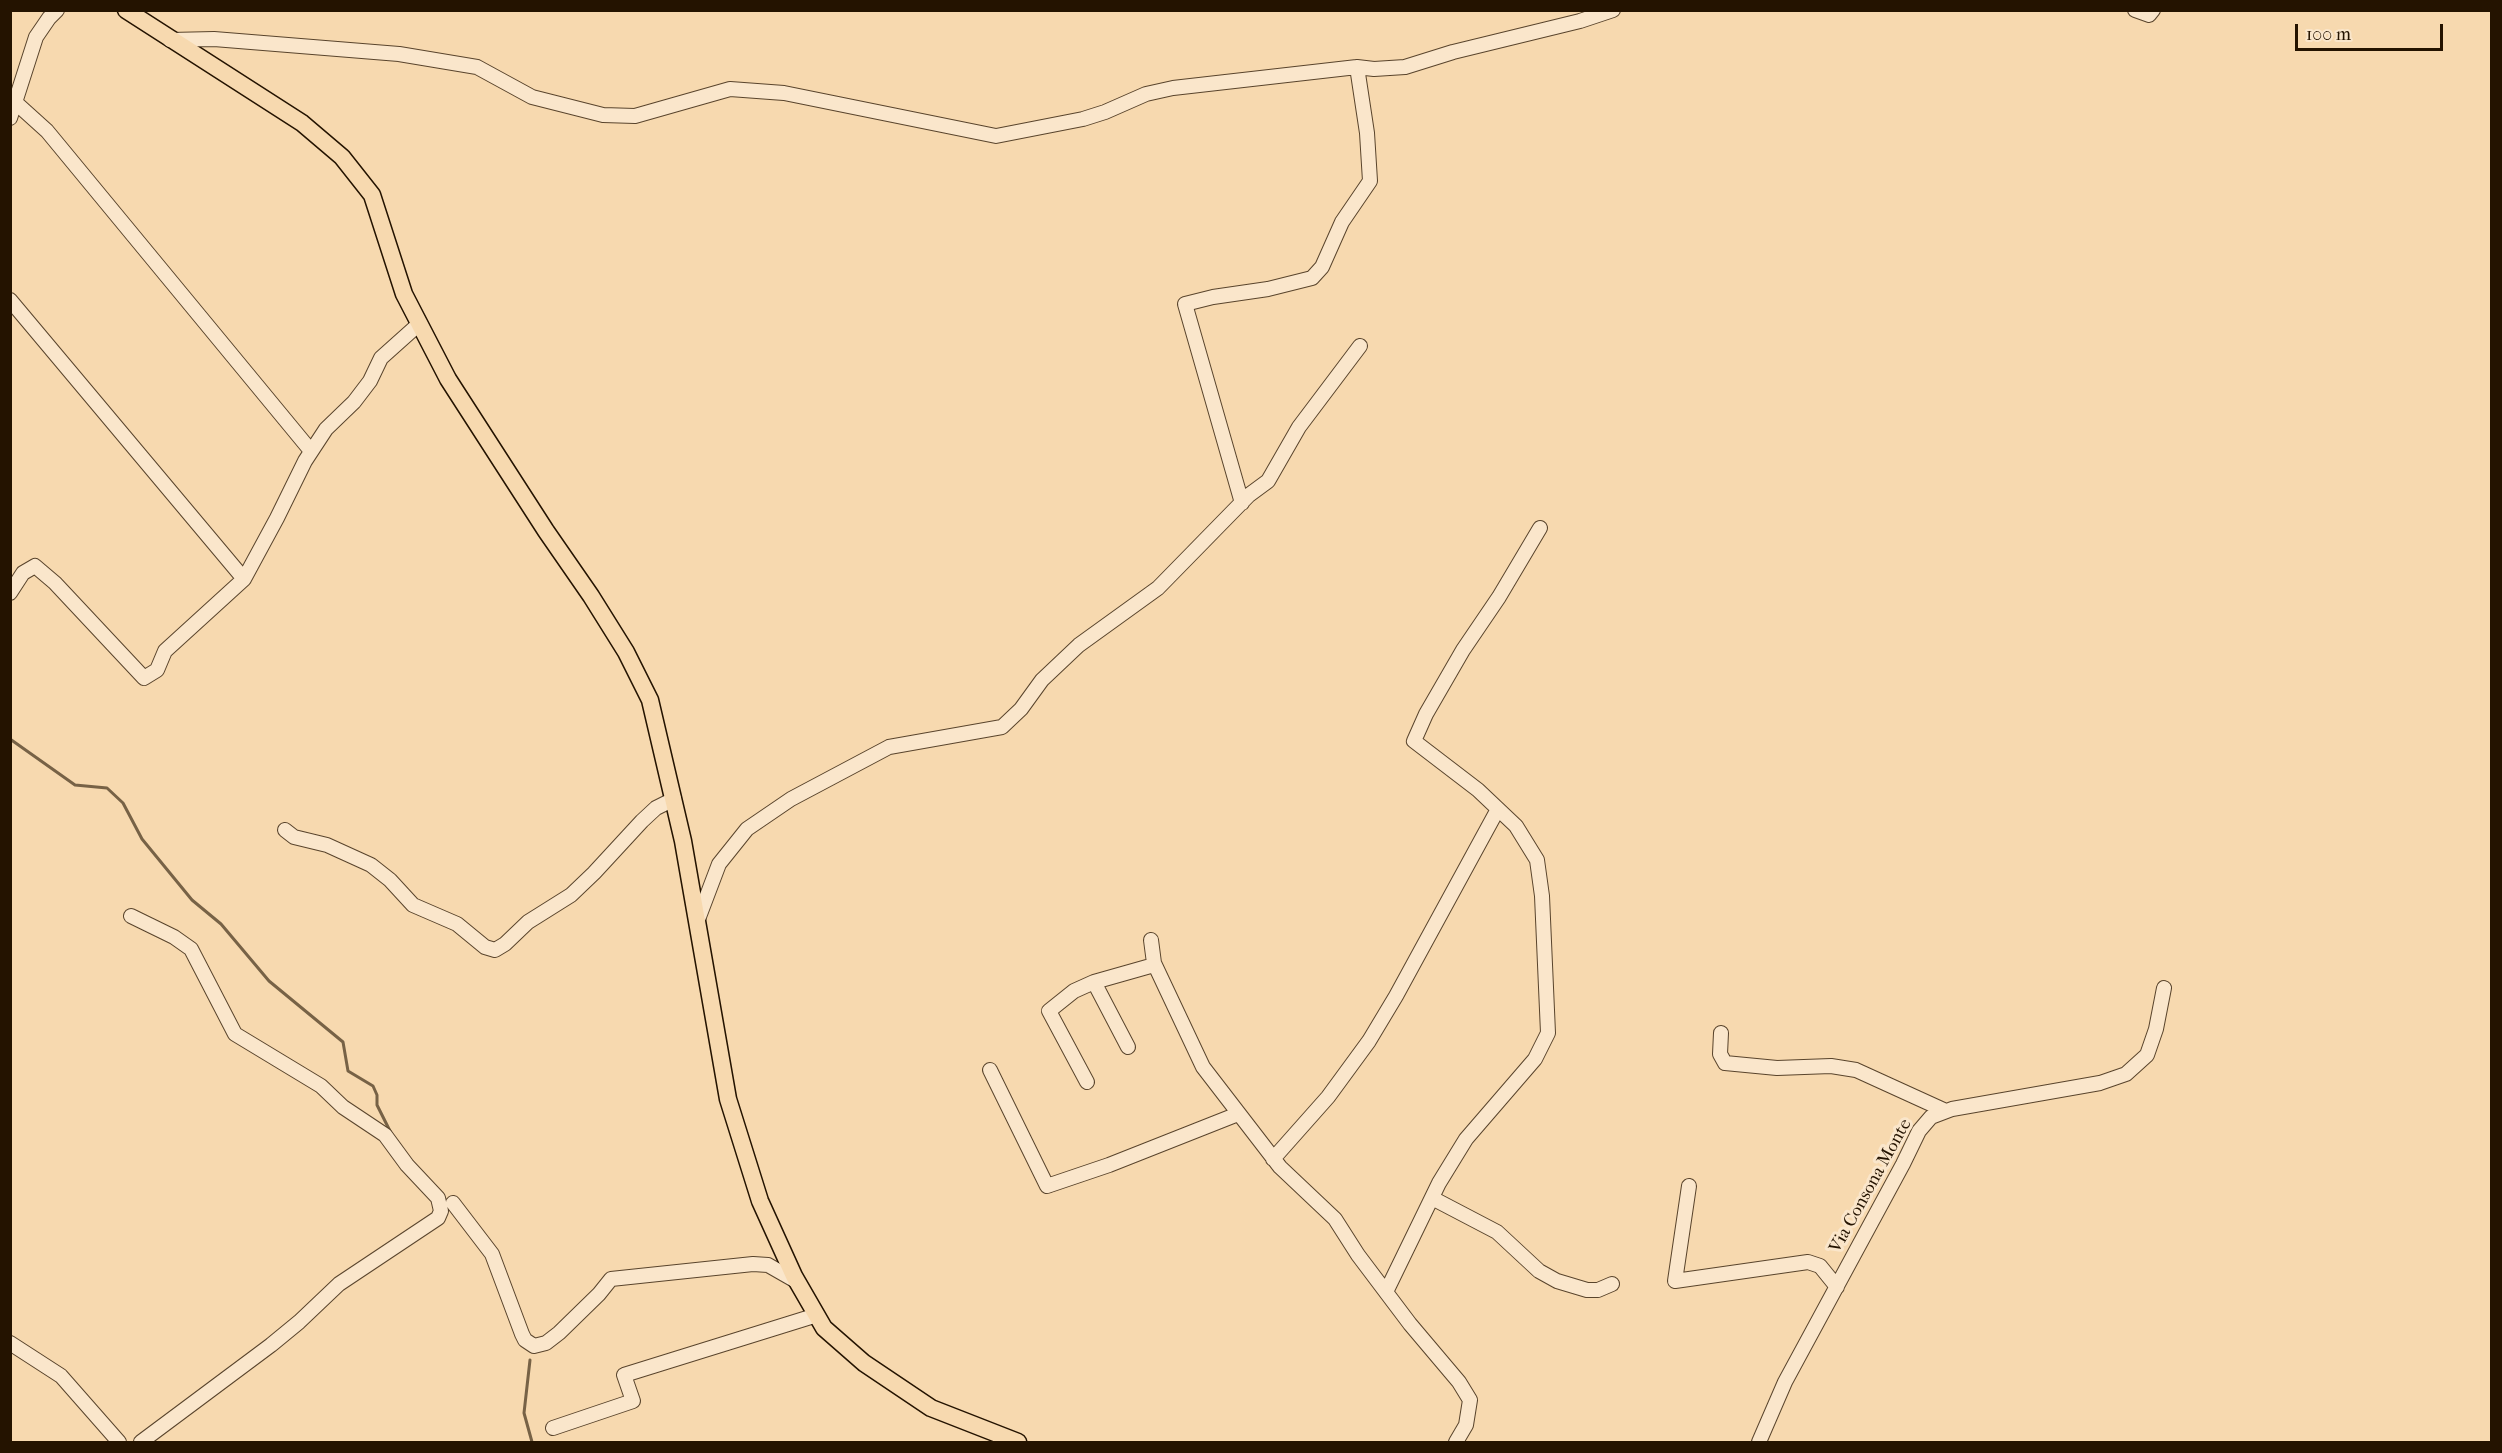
<!DOCTYPE html>
<html>
<head>
<meta charset="utf-8">
<style>
	body { margin:0 }
	#map { position:relative; width:2502px; height:1453px; overflow:hidden; background:#f7d9af; font-family:"IM FELL French Canon",serif }
	canvas { display:block }
	.frame { position:absolute; inset:0; border:12px solid #241300; pointer-events:none }
	.scale { position:absolute; left:2295px; top:24px; width:148px; height:27px; box-sizing:border-box; border:3px solid #241300; border-top:0; padding-left:8px; font-size:18px; line-height:21px; white-space:nowrap; color:#241300; -webkit-text-stroke:4px #fae6cb; paint-order:stroke }
</style>
</head>
<body>
<div id="map">
<canvas width="2502" height="1453"></canvas>
<div class="frame"></div>
<div class="scale">100 m</div>
</div>
<script>
const ctx = document.querySelector('canvas').getContext('2d');
ctx.lineJoin = 'round';
const poly = rows => new Path2D(rows.map(r => 'M' + r).join(''));
function strokePath(path, color, width, dash) { ctx.strokeStyle = color; ctx.lineWidth = width; ctx.lineCap = dash ? 'butt' : 'round'; ctx.setLineDash(dash || []); ctx.stroke(path); }
function drawText(font, color, halo, rows, align = 'center') {
  ctx.font = font + ' "IM FELL French Canon",serif'; ctx.lineWidth = 6; ctx.setLineDash([]); ctx.textBaseline = 'middle'; ctx.strokeStyle = halo; ctx.fillStyle = color; for (const [text, x, y, turn = 0] of rows) {
    ctx.save(); ctx.translate(x, y); ctx.rotate((+turn || 0) * Math.PI / 180); ctx.textAlign = isNaN(turn) ? turn : align; if (halo) ctx.strokeText(text, 0, 0); ctx.fillText(text, 0, 0); ctx.restore();
  }
}
strokePath(poly([
	[10,739,75,785,107,788,123,803,142,839,192,900,221,924,269,981,343,1042,348,1071,373,1086,377,1095,377,1105,391,1133],
	[530,1360,524,1413,532,1442]
]), '#776246', 3);
const minor = poly([
	[2135,10,2149,15,2153,10],
	[170,40,214,39,399,54,477,67,532,97,603,115,635,116,730,89,784,93,996,136,1083,119,1105,112,1146,94,1173,88,1357,67,1374,69,1405,67,1453,52,1580,21,1613,10],
	[16,103,47,131,311,451],
	[10,118,36,37,49,18,57,10],
	[10,300,244,579],
	[1242,503,1185,304,1213,297,1268,289,1312,278,1322,267,1342,222,1370,181,1367,133,1357,67],
	[10,593,23,573,35,566,55,583,144,678,157,670,165,651,244,579,277,518,305,461,326,429,354,402,370,381,381,358,419,324],
	[285,830,294,837,327,845,371,865,390,880,413,905,457,924,485,947,495,950,505,944,528,922,571,895,594,873,642,821,656,808,674,799],
	[131,916,174,937,191,949,235,1034,321,1086,343,1107,385,1135,407,1165,438,1198,441,1211,438,1218,339,1284,299,1322,271,1345,141,1442],
	[697,922,719,864,747,829,791,799,889,747,1002,727,1021,709,1042,680,1079,645,1158,588,1249,495,1268,481,1299,427,1360,346],
	[1151,940,1154,963,1203,1067,1280,1167,1335,1219,1358,1255,1410,1324,1459,1382,1470,1400,1466,1425,1456,1442],
	[1094,982,1128,1047],
	[1721,1033,1720,1054,1725,1063,1777,1068,1831,1066,1856,1070,1946,1111],
	[990,1070,1047,1186,1109,1165,1238,1114],
	[1087,1082,1049,1011,1074,991,1094,982,1154,965],
	[1273,1159,1328,1097,1369,1041,1396,996,1498,809],
	[1689,1186,1675,1281,1808,1262,1820,1266,1837,1287],
	[1432,1198,1497,1232,1539,1271,1557,1281,1587,1290,1598,1290,1612,1284],
	[453,1203,492,1254,522,1334,525,1340,534,1346,546,1343,559,1333,599,1294,611,1279,753,1264,768,1265,796,1281],
	[1386,1292,1439,1183,1466,1139,1535,1059,1548,1033,1542,896,1537,860,1516,826,1478,790,1414,741,1426,714,1463,650,1499,597,1540,528],
	[10,1343,61,1376,119,1442],
	[553,1428,633,1401,624,1375,817,1315],
	[1759,1442,1785,1382,1903,1164,1919,1131,1931,1117,1952,1109,2100,1083,2126,1074,2147,1055,2156,1029,2164,988]
]);
const major = poly([
	[126,10,302,123,342,157,372,195,404,294,448,379,546,531,591,596,626,652,650,700,683,841,728,1099,760,1201,794,1276,824,1328,864,1363,931,1408,1018,1442]
]);
strokePath(minor, '#59442c', 16);
strokePath(major, '#241300', 19);
strokePath(minor, '#fae6cb', 14);
strokePath(major, '#f7d9af', 16);
drawText('18px', '#241300', '#fae6cb', [
	["Via Consona Monte",1871,1186,-61]
]);
</script>
</body>
</html>
